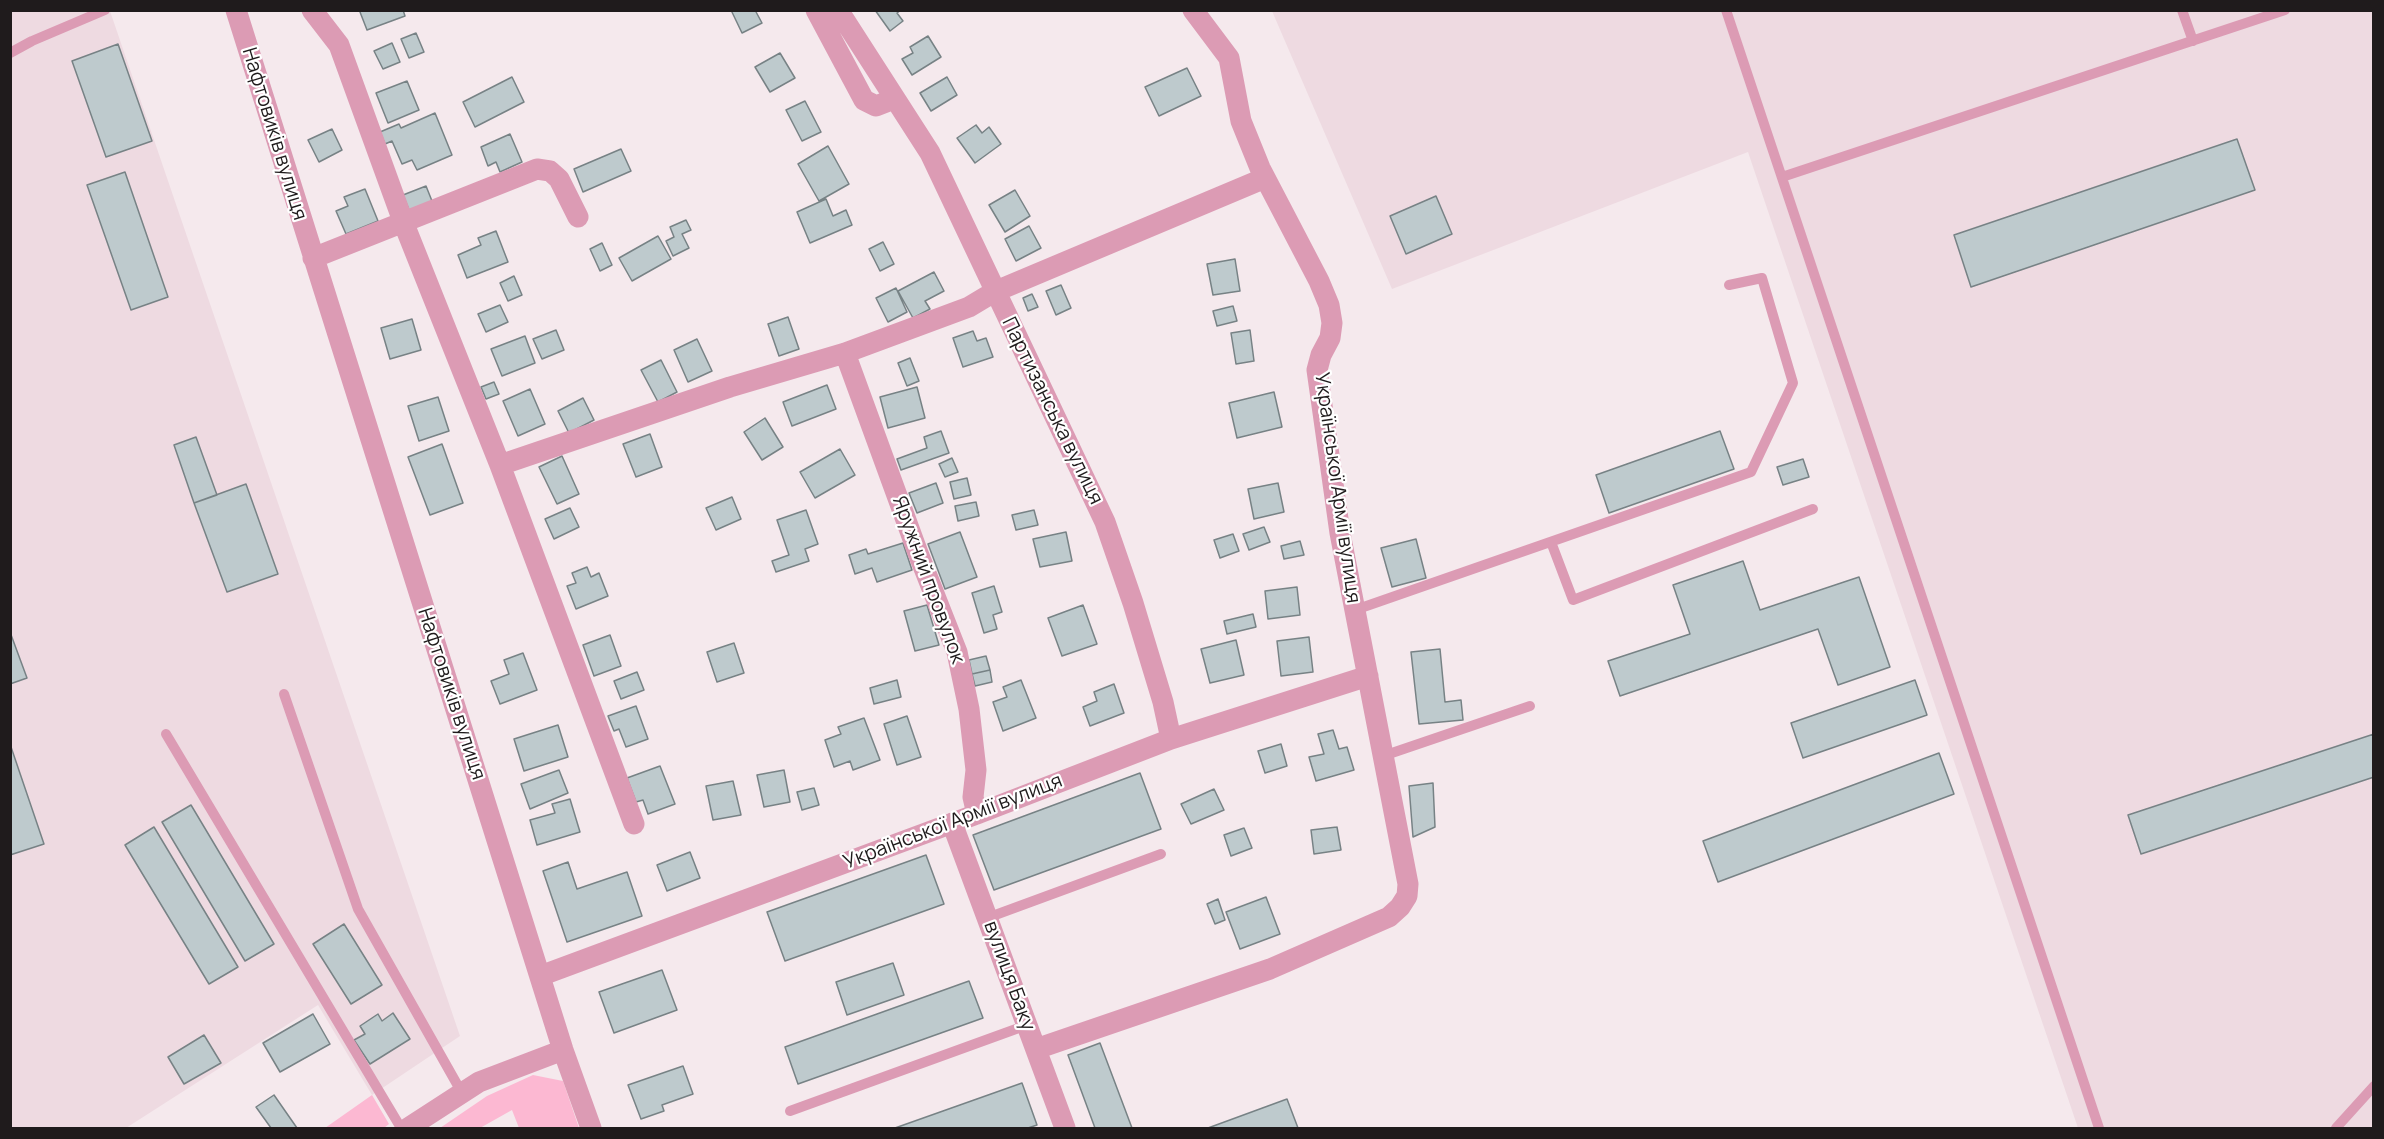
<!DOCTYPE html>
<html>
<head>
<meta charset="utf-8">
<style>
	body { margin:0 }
	#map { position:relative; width:2384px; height:1139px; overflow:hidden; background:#f5e9ed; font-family:Manrope,sans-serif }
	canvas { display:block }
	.frame { position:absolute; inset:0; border:12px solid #1f1b1c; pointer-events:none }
</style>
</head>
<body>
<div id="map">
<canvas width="2384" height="1139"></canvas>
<div class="frame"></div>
</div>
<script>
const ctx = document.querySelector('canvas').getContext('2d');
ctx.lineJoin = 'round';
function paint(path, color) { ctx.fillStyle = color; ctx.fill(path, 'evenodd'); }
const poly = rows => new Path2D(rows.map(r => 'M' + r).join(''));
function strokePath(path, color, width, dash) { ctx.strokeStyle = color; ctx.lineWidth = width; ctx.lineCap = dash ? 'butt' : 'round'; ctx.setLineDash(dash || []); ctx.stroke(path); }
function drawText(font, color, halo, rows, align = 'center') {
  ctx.font = font + ' Manrope,sans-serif'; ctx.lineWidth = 4.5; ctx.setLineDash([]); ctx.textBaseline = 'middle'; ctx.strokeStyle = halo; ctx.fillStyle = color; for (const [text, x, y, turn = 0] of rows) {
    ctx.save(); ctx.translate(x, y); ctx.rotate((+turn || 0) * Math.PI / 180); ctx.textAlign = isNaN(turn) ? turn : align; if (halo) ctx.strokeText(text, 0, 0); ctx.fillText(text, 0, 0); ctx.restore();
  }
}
paint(poly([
	[10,11,110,11,460,1036,372,1095,318,1005,126,1128,11,1128],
	[1272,11,2373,11,2373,1128,2078,1128,1748,152,1392,289]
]), '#eedae1');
paint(poly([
	[533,1075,563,1081,579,1128,519,1128,512,1110,480,1128,440,1128,487,1096],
	[372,1095,389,1124,384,1128,325,1128]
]), '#fcb8d2');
const building = poly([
	[363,10,403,10,405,16,367,30,360,12,363,10],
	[731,10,755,10,762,23,742,33,731,10],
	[875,10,901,10,897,13,903,21,890,31,875,10],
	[416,33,424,52,409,58,401,39,416,33],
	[928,36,941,57,912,75,902,59,913,53,910,47,928,36],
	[392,43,400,62,383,69,374,51,392,43],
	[118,44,152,141,106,157,72,61,118,44],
	[780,53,795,78,770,92,755,67,780,53],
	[1187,68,1201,96,1159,116,1145,87,1187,68],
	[512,77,524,102,475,127,463,102,512,77],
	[947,77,957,95,931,111,920,93,947,77],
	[407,81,419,110,388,123,376,93,407,81],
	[805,101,821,132,802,141,786,110,805,101],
	[435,113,452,155,417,170,412,160,402,164,392,141,385,144,380,132,399,124,401,128,435,113],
	[976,125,982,133,989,127,1001,144,975,163,957,138,976,125],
	[332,129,342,150,319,162,308,140,332,129],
	[510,134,522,162,500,172,496,162,488,166,481,147,510,134],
	[2237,139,2255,190,1971,287,1954,235,2237,139],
	[828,146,849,184,819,201,798,164,828,146],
	[621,149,631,171,583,192,574,169,621,149],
	[125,172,168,297,131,310,87,185,125,172],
	[426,186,434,206,411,215,403,195,426,186],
	[365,189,378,221,346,234,336,211,348,206,344,197,365,189],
	[1015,190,1030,216,1005,232,989,205,1015,190],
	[1436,196,1452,234,1406,254,1390,216,1436,196],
	[826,199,833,216,846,210,852,225,810,243,797,212,826,199],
	[686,220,691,230,682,234,689,248,673,256,666,241,674,237,670,227,686,220],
	[1029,226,1041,248,1016,261,1005,239,1029,226],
	[496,231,508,262,467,278,458,255,481,245,478,238,496,231],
	[658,236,671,259,632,281,619,258,658,236],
	[883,242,894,264,880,271,869,249,883,242],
	[602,243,612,265,600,271,590,249,602,243],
	[1235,259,1240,291,1213,295,1207,264,1235,259],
	[934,272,944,291,925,301,930,309,913,318,898,291,934,272],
	[514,276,522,295,508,301,500,283,514,276],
	[1061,285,1071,308,1056,315,1046,291,1061,285],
	[896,288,907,312,888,322,876,298,896,288],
	[1032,294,1038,307,1028,311,1023,298,1032,294],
	[500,305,508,322,486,332,478,314,500,305],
	[1233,306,1237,321,1217,326,1213,311,1233,306],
	[788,317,799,349,779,356,768,324,788,317],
	[412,319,421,350,390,359,381,328,412,319],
	[556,330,564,350,542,359,533,339,556,330],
	[1250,330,1254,361,1236,364,1231,333,1250,330],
	[973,331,977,341,986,338,993,357,963,367,953,338,973,331],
	[525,336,535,363,502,376,491,349,525,336],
	[697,339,712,371,688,382,674,350,697,339],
	[910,358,919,381,907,386,898,363,910,358],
	[661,360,677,392,658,402,641,370,661,360],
	[494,382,499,394,486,399,481,387,494,382],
	[827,385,836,409,792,426,783,402,827,385],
	[917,387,925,418,888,428,880,397,917,387],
	[530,389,545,424,518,436,503,401,530,389],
	[1274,392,1282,427,1237,438,1229,403,1274,392],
	[438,397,449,431,419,441,408,406,438,397],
	[583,398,594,420,569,433,558,411,583,398],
	[765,418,783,447,762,460,744,432,765,418],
	[941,431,949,453,901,470,897,459,927,448,924,437,941,431],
	[1720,431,1734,469,1609,513,1596,475,1720,431],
	[650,434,662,467,636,477,623,444,650,434],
	[196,437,217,495,194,503,174,445,196,437],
	[442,444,463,503,430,515,408,457,442,444],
	[840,449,855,475,815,498,800,472,840,449],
	[562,456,579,494,557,504,539,467,562,456],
	[952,458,958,472,945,477,939,464,952,458],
	[1803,459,1809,477,1783,485,1777,467,1803,459],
	[967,478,971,495,954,499,950,482,967,478],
	[936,483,943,503,917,513,909,493,936,483],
	[1278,483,1284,512,1254,519,1248,489,1278,483],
	[246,484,278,574,227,592,194,503,246,484],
	[732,497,741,519,716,530,706,508,732,497],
	[976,502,979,516,958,521,955,506,976,502],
	[570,508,579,527,554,539,545,519,570,508],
	[806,510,818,544,805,549,809,561,776,572,772,561,789,555,777,520,806,510],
	[1034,510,1038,525,1016,530,1012,515,1034,510],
	[1264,527,1270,542,1249,550,1243,534,1264,527],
	[960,532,977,577,945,589,928,544,960,532],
	[1066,532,1072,561,1040,567,1033,539,1066,532],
	[1233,534,1239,551,1220,558,1214,540,1233,534],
	[1416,539,1426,578,1392,587,1381,548,1416,539],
	[1300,541,1304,555,1284,559,1281,546,1300,541],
	[903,543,912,570,877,582,872,568,855,574,849,555,866,549,868,554,903,543],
	[1743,561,1760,610,1859,577,1890,667,1838,685,1818,629,1620,696,1608,661,1690,634,1673,585,1743,561],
	[587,567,591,577,599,573,608,596,576,609,567,586,576,583,572,573,587,567],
	[994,586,1002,612,993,615,997,629,984,633,972,593,994,586],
	[1297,587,1300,615,1268,619,1265,591,1297,587],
	[927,605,939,645,915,651,904,611,927,605],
	[1083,605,1097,644,1062,656,1048,618,1083,605],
	[1253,614,1256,627,1227,634,1224,621,1253,614],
	[10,632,27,678,10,684,10,632],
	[610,635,621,666,594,676,583,645,610,635],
	[1309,637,1313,672,1281,676,1277,641,1309,637],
	[1236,640,1244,675,1210,683,1201,649,1236,640],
	[734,643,744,673,717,682,707,652,734,643],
	[1440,649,1445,702,1461,700,1463,720,1419,724,1411,652,1440,649],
	[523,653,537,690,500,704,491,681,509,674,504,660,523,653],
	[986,656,990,670,972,674,969,660,986,656],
	[990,670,992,682,975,686,972,674,990,670],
	[637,672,644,690,621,699,614,681,637,672],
	[897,680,901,697,874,704,870,688,897,680],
	[1021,680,1036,718,1003,731,993,702,1007,697,1003,687,1021,680],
	[1915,680,1927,715,1803,758,1791,723,1915,680],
	[1114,684,1124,713,1090,726,1083,707,1097,701,1094,692,1114,684],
	[636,706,648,739,626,747,619,729,614,731,608,716,636,706],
	[907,716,921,757,897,765,884,724,907,716],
	[864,718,880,760,853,770,850,761,834,767,825,740,841,734,838,727,864,718],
	[558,725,568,757,524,771,514,739,558,725],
	[1333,730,1339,749,1347,747,1354,770,1316,781,1309,757,1324,754,1318,734,1333,730],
	[2374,734,2374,777,2141,854,2128,815,2374,734],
	[10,744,44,844,10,855,10,744],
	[1281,744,1287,766,1265,773,1258,751,1281,744],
	[1939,753,1954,794,1718,882,1703,841,1939,753],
	[660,766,675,804,648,814,643,800,636,802,627,778,660,766],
	[559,770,568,793,530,809,521,784,559,770],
	[784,770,790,802,764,807,757,775,784,770],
	[1140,773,1161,829,994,890,973,835,1140,773],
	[733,781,741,815,713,820,706,786,733,781],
	[1433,783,1435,827,1413,837,1409,786,1433,783],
	[814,788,819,805,802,810,797,792,814,788],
	[1214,789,1224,810,1191,824,1181,804,1214,789],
	[570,799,580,832,537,845,530,820,555,813,552,804,570,799],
	[191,805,274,944,245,961,162,822,191,805],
	[154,827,238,967,209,984,125,845,154,827],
	[1337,827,1341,850,1314,854,1311,830,1337,827],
	[1244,828,1252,848,1231,856,1224,835,1244,828],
	[690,852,700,878,667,891,657,865,690,852],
	[926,855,944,904,785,961,767,912,926,855],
	[568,862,577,889,627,872,642,916,567,942,543,871,568,862],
	[1266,897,1280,934,1240,949,1226,912,1266,897],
	[1218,899,1225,920,1215,924,1207,904,1218,899],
	[344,924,382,985,351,1004,313,944,344,924],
	[893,963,904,995,847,1015,836,982,893,963],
	[662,970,677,1010,614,1033,599,992,662,970],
	[969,981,983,1018,798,1084,785,1047,969,981],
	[393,1013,410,1039,370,1064,354,1040,365,1034,360,1026,378,1014,382,1021,393,1013],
	[313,1014,330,1044,280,1072,263,1043,313,1014],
	[204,1035,221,1063,184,1084,168,1057,204,1035],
	[1100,1043,1132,1128,1095,1128,1068,1055,1100,1043],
	[683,1066,693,1094,662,1105,664,1111,641,1119,628,1085,683,1066],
	[1022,1083,1037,1125,1028,1128,895,1128,1022,1083],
	[274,1095,297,1128,271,1128,256,1107,274,1095],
	[1287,1099,1298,1128,1208,1128,1287,1099]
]);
paint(building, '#becacd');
strokePath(building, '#778285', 1.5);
strokePath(poly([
	[1726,10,2099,1128],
	[2182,10,2193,41],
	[10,53,32,41,105,10],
	[1782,177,2285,10],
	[1551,542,1573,600,1813,509],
	[1355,610,1751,472,1793,383,1762,278,1729,285],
	[284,694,358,909,462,1093],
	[166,734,401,1128],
	[1383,756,1530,706],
	[987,918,1161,854],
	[790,1111,1027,1025],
	[2336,1128,2374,1086]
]), '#dc9bb4', 10);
strokePath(poly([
	[236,10,563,1050,591,1128],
	[312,10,339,45,404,224,500,465,634,824],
	[816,10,864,100,876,106,894,99],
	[838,10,930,153,1105,522,1133,603,1163,702,1171,739],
	[313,258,537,169,550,171,559,179,578,217],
	[845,353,918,553,957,652,969,709,976,770,973,797,977,814],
	[500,465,730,387,845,353,969,307,994,292,1265,178],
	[952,823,1065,1128],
	[540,976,977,814,1171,739,1368,676],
	[1036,1049,1270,969,1389,917,1400,907,1407,896,1408,884,1340,533,1317,370,1321,355,1330,338,1332,323,1329,305,1319,281,1260,168,1241,121,1229,58,1193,10],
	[408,1128,479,1082,563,1050]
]), '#dc9bb4', 21);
drawText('20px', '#1f1b1c', '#fff', [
	["Нафтовиків вулиця",274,134,73],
	["Партизанська вулиця",1052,411,64],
	["Української Армії вулиця",1337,488,82],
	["Яружний провулок",928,580,70],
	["Нафтовиків вулиця",451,694,72],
	["Української Армії вулиця",953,822,-21],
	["вулиця Баку",1009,976,70]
]);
</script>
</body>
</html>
